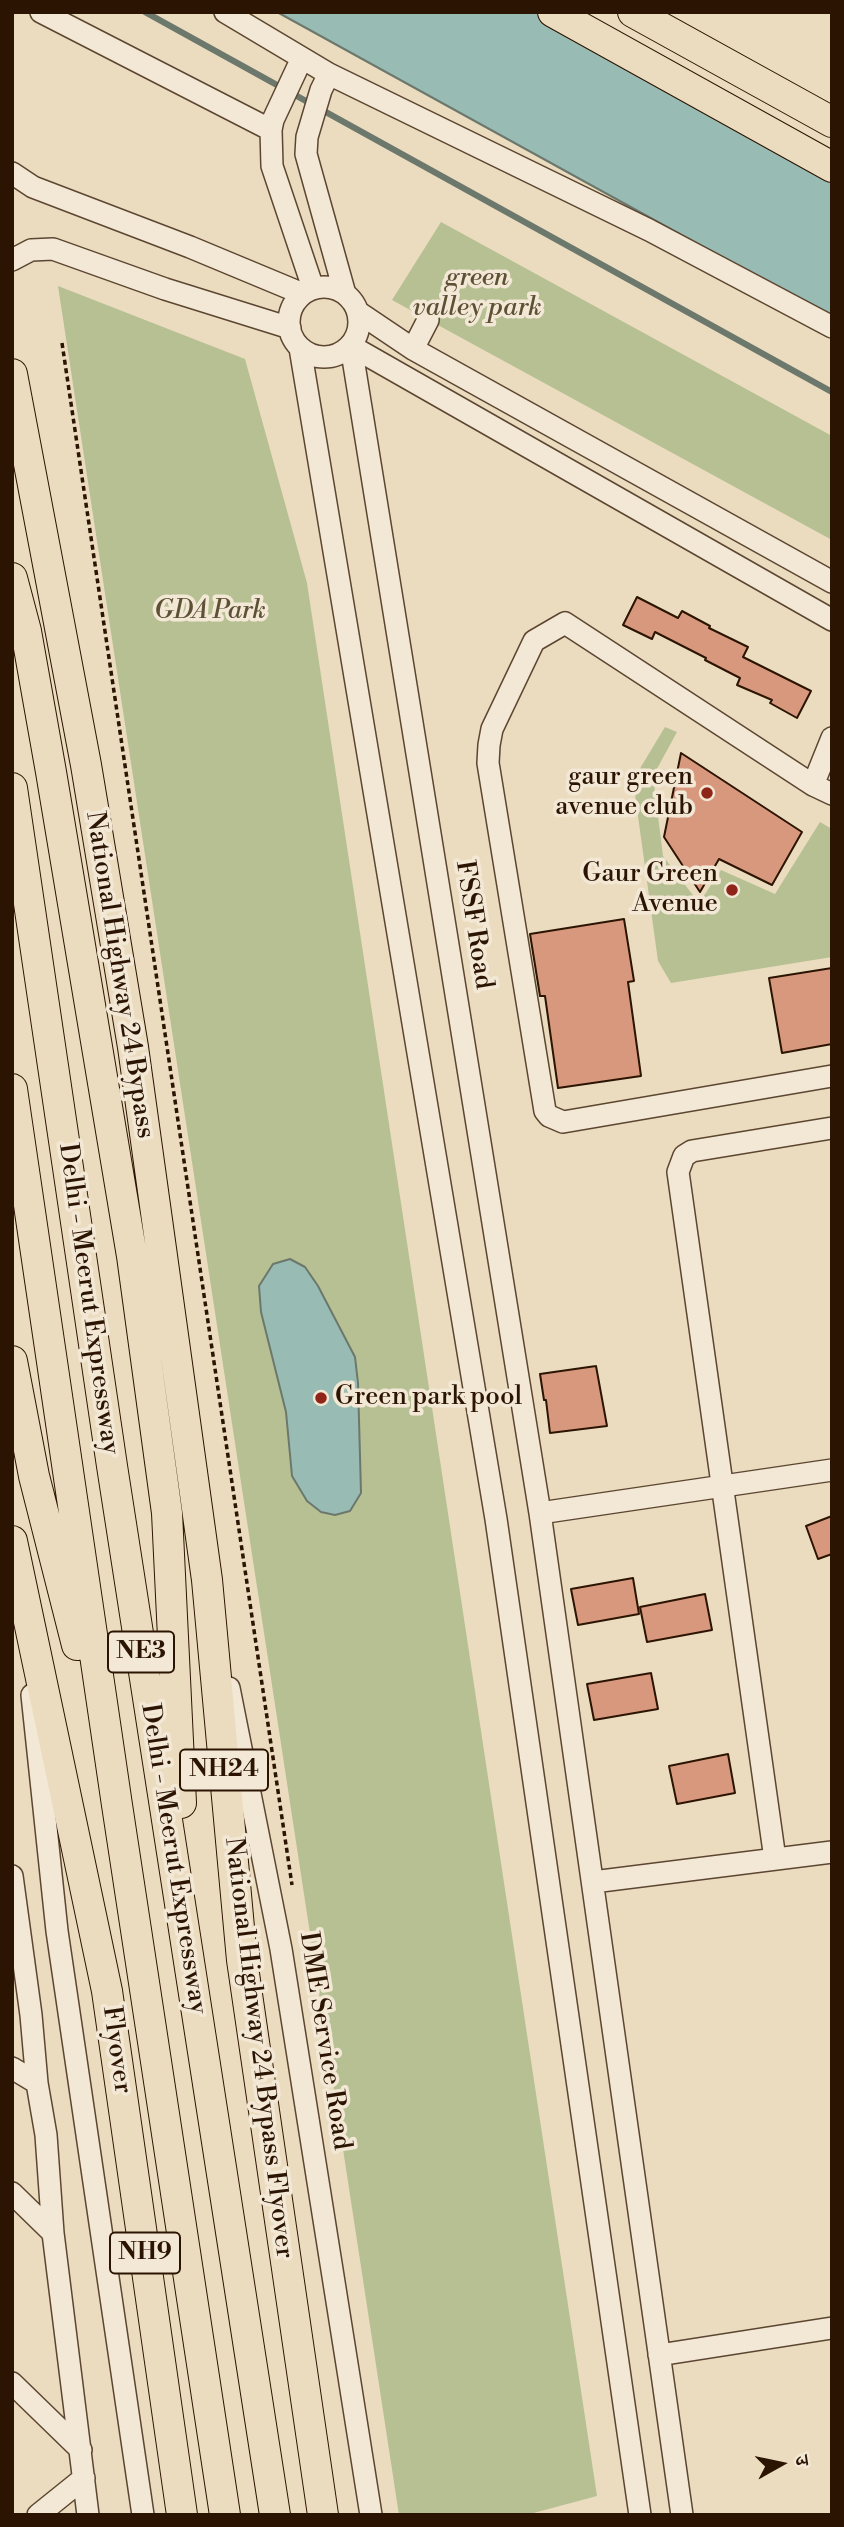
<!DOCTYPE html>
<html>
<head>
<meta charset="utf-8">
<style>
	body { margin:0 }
	#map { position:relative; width:844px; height:2527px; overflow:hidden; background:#ebdcbf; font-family:"Libre Bodoni","Noto Serif Devanagari",serif }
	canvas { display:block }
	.frame { position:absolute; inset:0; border:14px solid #2c1402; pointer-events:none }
	.north { position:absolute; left:746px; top:2429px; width:70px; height:70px; -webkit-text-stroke:5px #f2e8d5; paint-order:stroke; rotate:81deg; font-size:19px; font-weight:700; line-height:28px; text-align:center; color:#2c1402 }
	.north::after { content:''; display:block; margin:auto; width:24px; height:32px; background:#2c1402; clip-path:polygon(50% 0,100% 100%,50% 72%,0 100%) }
</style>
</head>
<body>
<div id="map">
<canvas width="844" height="2527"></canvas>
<div class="frame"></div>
<div class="north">उ</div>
</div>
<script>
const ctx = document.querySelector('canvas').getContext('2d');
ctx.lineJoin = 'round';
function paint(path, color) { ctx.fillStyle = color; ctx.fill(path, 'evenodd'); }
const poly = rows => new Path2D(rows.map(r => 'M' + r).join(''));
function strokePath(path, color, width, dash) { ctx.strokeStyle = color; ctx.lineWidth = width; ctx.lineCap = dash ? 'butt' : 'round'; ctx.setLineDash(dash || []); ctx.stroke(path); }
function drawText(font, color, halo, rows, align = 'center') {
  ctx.font = font + ' "Libre Bodoni",serif'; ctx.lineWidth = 7; ctx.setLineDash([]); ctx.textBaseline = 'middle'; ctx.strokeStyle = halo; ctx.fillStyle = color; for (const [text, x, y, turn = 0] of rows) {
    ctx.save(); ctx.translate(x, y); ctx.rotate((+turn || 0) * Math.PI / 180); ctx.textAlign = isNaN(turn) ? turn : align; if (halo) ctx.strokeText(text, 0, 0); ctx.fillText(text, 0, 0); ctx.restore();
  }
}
paint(poly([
	[441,222,832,436,832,540,392,300],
	[58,286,245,359,307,583,597,2496,526,2515,399,2515],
	[665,727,677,732,653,776,663,856,699,903,721,870,775,894,820,822,832,829,832,957,671,983,658,961,633,780]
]), '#b6c093');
const water = poly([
	[277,12,571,12,832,153,832,318,277,12],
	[290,1259,305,1267,318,1286,355,1357,358,1383,361,1493,350,1511,335,1515,321,1512,307,1501,292,1476,286,1412,261,1312,259,1286,273,1264,290,1259]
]);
paint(water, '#98bbb4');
strokePath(water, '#6d786d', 2);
strokePath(poly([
	[145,12,832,392]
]), '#6d786d', 6);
const building = poly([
	[637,597,678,618,682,611,710,626,709,628,748,647,743,657,811,691,797,718,770,703,772,700,737,685,740,678,705,660,706,658,655,632,652,639,623,625,637,597],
	[681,753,802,832,772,885,719,859,700,892,664,837,681,753],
	[624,919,634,981,628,982,641,1076,558,1088,545,996,540,996,530,934,624,919],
	[832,968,832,1044,782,1053,769,978,832,968],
	[596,1366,607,1426,550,1433,546,1400,544,1400,540,1374,596,1366],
	[832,1516,832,1554,818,1559,806,1526,832,1516],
	[633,1578,639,1614,578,1625,571,1589,633,1578],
	[705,1594,712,1630,647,1642,640,1607,705,1594],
	[651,1673,658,1709,594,1720,587,1684,651,1673],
	[728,1754,735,1793,677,1804,669,1766,728,1754]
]);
paint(building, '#d8987d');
strokePath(building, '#2c1402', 2);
const minor = poly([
	[41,12,271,130],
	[225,12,329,74,649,230,832,327],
	[302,58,273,120,271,130,272,166,313,288],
	[329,74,321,90,307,137,306,154,345,294],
	[12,173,33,187,190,247,303,294],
	[12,260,31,250,53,249,165,289,290,328],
	'289 322a35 35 0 1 1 70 0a35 35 0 1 1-70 0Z',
	[358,312,413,349,832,582],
	[351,346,540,1513,682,2515],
	[351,346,832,620],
	[300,348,496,1519,640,2515],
	[413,349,428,320],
	[813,785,832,738],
	[832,794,813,785,565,623,534,641,492,729,489,745,488,763,545,1111,549,1116,563,1122,832,1076],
	[540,1513,832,1470],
	[229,1688,281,1949,371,2515],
	[32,1695,57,1931,143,2515],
	[775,1859,678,1172,684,1156,692,1151,832,1128],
	[12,1876,31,2015,37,2083,46,2135,53,2233,88,2515],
	[593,1882,832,1852],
	[12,2068,37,2083],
	[12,2193,53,2233],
	[659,2355,832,2328],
	[12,2383,81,2450],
	[38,2515,84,2478]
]);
const highway = poly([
	[553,12,832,167],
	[633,12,832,122],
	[12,374,86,765,133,1047,207,1580,242,1960,323,2515],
	[12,578,26,631,51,772,132,1256,167,1513,181,1803],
	[12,788,112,1466,275,2515],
	[12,1089,117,1805,225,2515],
	[12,1361,34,1476,77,1645],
	[12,1541,107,1991,182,2515]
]);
strokePath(minor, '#5c4631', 24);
strokePath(highway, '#2c1402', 32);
strokePath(poly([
	[62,343,292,1885]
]), '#2c1402', 3.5, [5, 3.5]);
strokePath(minor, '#f2e8d5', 21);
strokePath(highway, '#ebdcbf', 30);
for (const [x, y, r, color] of [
	[707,793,7,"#8f2418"],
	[732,890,7,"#8f2418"],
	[321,1398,7,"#8f2418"]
]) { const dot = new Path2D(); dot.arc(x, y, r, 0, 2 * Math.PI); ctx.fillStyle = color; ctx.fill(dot); strokePath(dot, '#f2e8d5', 2.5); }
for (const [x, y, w] of [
	[141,1652,66],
	[224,1770,88],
	[145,2253,70]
]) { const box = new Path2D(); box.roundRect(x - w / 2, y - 20.5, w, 41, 5); ctx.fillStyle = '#f2e8d5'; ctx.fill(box); strokePath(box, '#2c1402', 2); }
drawText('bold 24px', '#2c1402', null, [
	["NE3",141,1652],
	["NH24",224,1770],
	["NH9",145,2253]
]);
drawText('italic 26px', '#5c5035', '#f2e8d5', [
	["green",477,279],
	["valley park",477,309],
	["GDA Park",210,612]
]);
drawText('26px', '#2c1402', '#f2e8d5', [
	["gaur green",693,778],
	["avenue club",693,808],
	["Gaur Green",718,875],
	["Avenue",718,905],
	["Green park pool",335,1398,"left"]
], 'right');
drawText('26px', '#2c1402', '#f2e8d5', [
	["FSSF Road",473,925,81],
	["National Highway 24 Bypass",119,975,81],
	["Delhi - Meerut Expressway",88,1299,82],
	["Delhi - Meerut Expressway",173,1859,81],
	["DME Service Road",324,2041,81],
	["National Highway 24 Bypass Flyover",258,2048,83],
	["Flyover",116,2050,82]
]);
</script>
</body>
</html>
